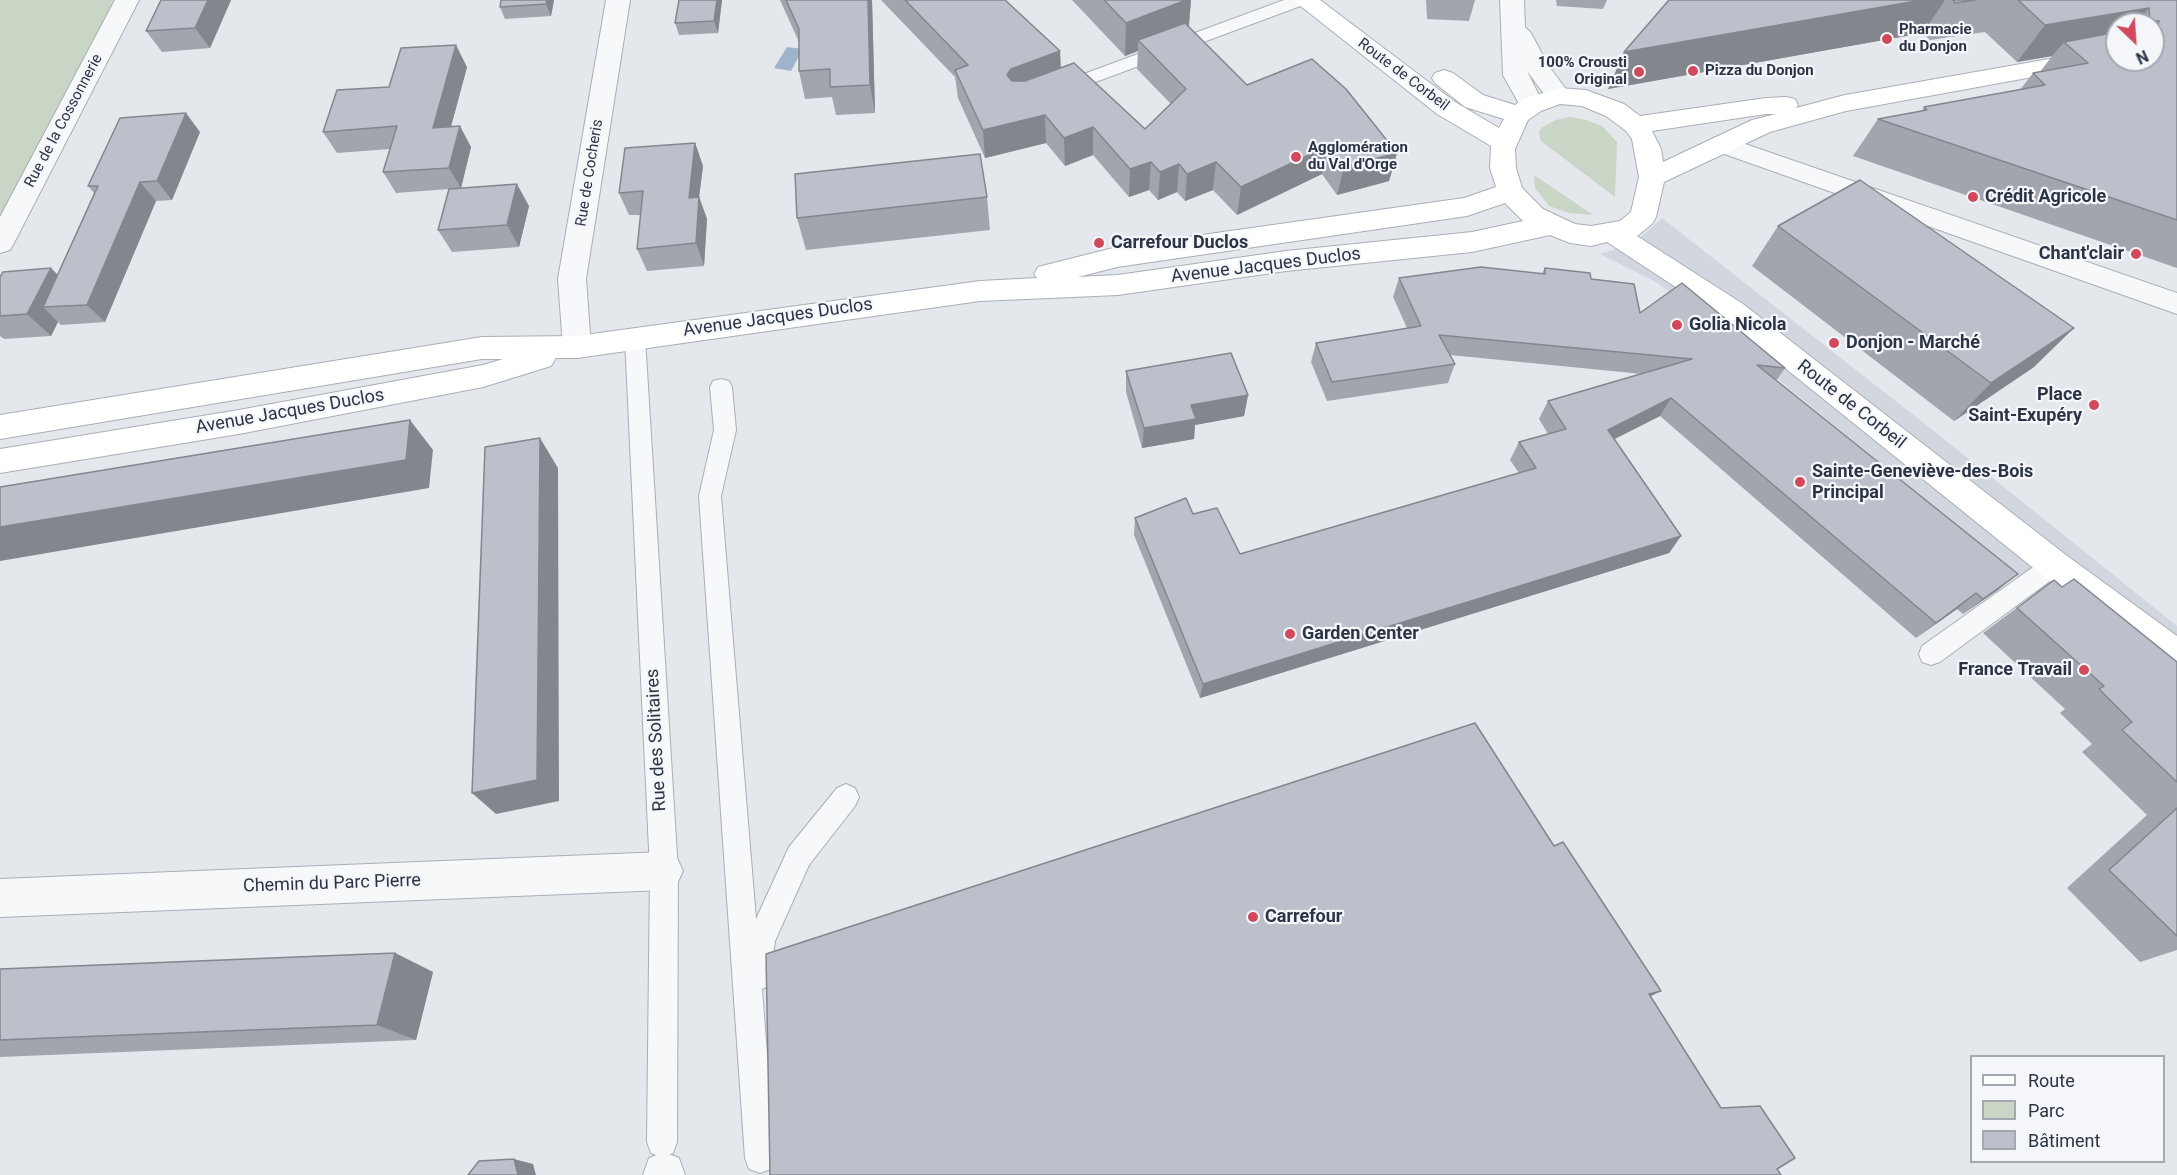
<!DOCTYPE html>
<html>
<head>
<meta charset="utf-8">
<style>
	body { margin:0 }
	#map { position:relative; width:2177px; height:1175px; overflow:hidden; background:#e4e7ec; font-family:Roboto,sans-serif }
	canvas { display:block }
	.legend { position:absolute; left:1970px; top:1055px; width:195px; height:108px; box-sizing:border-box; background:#f4f6f9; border:2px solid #a4a8b1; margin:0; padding:8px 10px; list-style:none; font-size:18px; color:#2b3445 }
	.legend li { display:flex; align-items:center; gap:12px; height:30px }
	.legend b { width:30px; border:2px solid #a4a8b1 }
	.north { position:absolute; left:2105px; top:12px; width:60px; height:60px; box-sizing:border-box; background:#f4f6f9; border:2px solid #a4a8b1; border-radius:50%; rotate:155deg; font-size:16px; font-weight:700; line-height:24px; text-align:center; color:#2b3445 }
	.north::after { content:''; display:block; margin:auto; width:21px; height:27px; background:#d1495b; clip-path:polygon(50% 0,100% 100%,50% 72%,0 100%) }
</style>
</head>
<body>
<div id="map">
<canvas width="2177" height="1175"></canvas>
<ul class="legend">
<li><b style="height:8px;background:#fff"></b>Route</li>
<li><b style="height:16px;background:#c9d6c5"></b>Parc</li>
<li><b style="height:16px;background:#bbc0ca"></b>Bâtiment</li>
</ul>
<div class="north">N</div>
</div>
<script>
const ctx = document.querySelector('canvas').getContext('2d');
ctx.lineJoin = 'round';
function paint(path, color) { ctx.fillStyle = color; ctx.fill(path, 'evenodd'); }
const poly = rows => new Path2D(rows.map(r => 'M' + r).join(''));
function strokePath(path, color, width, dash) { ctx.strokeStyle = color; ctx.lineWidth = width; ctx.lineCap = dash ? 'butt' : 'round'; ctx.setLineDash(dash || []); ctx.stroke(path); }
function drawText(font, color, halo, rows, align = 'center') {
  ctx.font = font + ' Roboto,sans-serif'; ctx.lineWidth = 4.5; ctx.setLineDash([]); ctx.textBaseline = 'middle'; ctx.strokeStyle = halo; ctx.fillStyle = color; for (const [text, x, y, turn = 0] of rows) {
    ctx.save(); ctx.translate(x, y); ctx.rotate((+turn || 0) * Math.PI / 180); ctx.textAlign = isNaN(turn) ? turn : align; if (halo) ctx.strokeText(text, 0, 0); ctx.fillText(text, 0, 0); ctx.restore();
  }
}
paint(poly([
	[1662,218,1939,435,2177,626,2177,708,1687,304,1656,282,1600,254,1623,247,1639,239]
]), '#d2d6de');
paint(poly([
	[0,0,113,0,100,34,0,221],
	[1570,117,1586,120,1602,126,1617,142,1615,197,1541,141,1539,133,1541,128,1556,120],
	[1534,175,1593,215,1569,213,1549,206,1535,188]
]), '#c9d6c5');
paint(poly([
	[787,47,803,49,791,71,774,68]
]), '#9fb4cc');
const lane = poly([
	[1284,0,1308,0,1306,4,1066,93,1054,93,1051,89,1054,85,1284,0],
	[635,330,642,332,645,338,678,871,677,1142,673,1153,662,1157,651,1153,647,1142,650,871,625,338,628,332,635,330],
	[721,379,729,381,732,387,736,430,721,496,756,919,789,847,837,788,846,784,855,788,859,797,855,806,809,865,775,941,770,977,766,987,762,989,775,1158,771,1169,760,1173,749,1169,745,1158,699,496,714,430,710,387,713,381,721,379],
	[2054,555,2062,558,2066,565,2062,572,1940,662,1931,665,1922,662,1919,654,1922,646,2046,558,2054,555]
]);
const street = poly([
	[115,0,139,0,14,243,10,250,0,253,0,217,115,0],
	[606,0,630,0,586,279,591,347,587,355,577,358,567,355,563,347,558,279,606,0],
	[1500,0,1524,0,1525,27,1531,33,1548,65,1571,96,1568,102,1559,104,1550,102,1527,71,1544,105,1541,111,1532,113,1523,111,1503,75,1500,0],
	[1722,136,2177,293,2177,314,1713,150,1709,144,1713,138,1722,136],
	[664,852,677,858,683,871,677,884,664,890,0,917,0,879,664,852],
	[664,1152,679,1158,685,1175,643,1175,649,1158,664,1152]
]);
const secondary = poly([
	[1293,0,1320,0,1455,102,1499,128,1504,119,1465,107,1435,83,1432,78,1435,73,1444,70,1453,73,1483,95,1515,105,1523,99,1559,88,1586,90,1624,104,1640,116,1766,98,1786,97,1795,99,1798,105,1796,108,1845,95,2117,47,2117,60,2126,60,1846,111,1770,132,1664,182,1656,217,1652,224,1637,236,1743,304,2066,555,2177,636,2177,671,2165,667,2042,575,1723,318,1607,242,1591,246,1570,243,1550,235,1472,252,1286,271,1118,295,980,301,577,358,556,358,551,366,483,387,239,434,0,473,0,449,239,410,483,365,503,359,482,359,0,439,0,415,482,337,577,336,980,281,1037,278,1034,274,1038,267,1117,247,1464,198,1496,187,1490,168,1491,146,1437,114,1293,0],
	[1560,104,1582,106,1606,116,1626,131,1632,139,1639,177,1631,212,1620,221,1591,226,1575,224,1543,209,1522,188,1516,168,1515,149,1528,120,1541,111,1560,104],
	[1766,114,1776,114,1752,120,1663,162,1661,149,1652,131,1766,114],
	[1505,203,1523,221,1472,232,1286,251,1118,275,1078,277,1117,267,1467,216,1505,203]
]);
strokePath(lane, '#a9aeb7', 2);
strokePath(street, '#a9aeb7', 2);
strokePath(secondary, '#a9aeb7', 2);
paint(lane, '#f7f8fa');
paint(street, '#f7f8fa');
paint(secondary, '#fff');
paint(poly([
	[161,0,231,0,210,48,162,52,146,31],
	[501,0,554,0,551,16,505,19,500,7],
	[722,0,718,33,679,35,675,23],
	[780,0,872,0,875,113,836,115,832,97,805,99,799,71,799,42],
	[881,0,1005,0,1060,51,1061,68,1145,129,1171,104,1137,69,1138,51,1125,56,1072,0,1191,0,1189,27,1247,85,1397,153,1389,181,1337,195,1322,174,1237,215,1213,190,1185,201,1177,192,1158,200,1149,190,1129,197,1093,155,1065,166,1046,143,985,158,958,98,955,77],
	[1426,0,1475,0,1469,21,1427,19],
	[1556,0,1607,0,1603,9,1557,6],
	[1669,0,2177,0,2177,268,1853,156,1878,119,1922,111,1924,107,2020,90,2033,73,2040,72,2052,56,2017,62,1985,32,1930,40,1923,33,1608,89],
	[2117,24,2153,24,2153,60],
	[467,67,451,126,471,147,461,188,529,206,519,247,452,252,438,230,449,189,396,193,383,172,390,149,337,153,323,132,389,87],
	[200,132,172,200,156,201,105,322,61,325,58,322,51,336,4,339,0,336,0,277,57,275,94,193,88,186],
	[695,143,703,166,699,197,707,219,704,266,647,271,637,249,641,215,629,215,619,193],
	[987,197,990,230,806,250,797,218],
	[1778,226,2034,367,1954,421,1752,266],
	[1545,268,1591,279,1640,313,1785,368,1776,381,1998,590,1963,614,1957,609,1916,638,1660,416,1614,439,1681,536,1669,553,1200,698,1134,535,1135,518,1193,514,1240,554,1519,473,1510,460,1519,442,1548,434,1539,419,1548,401,1642,374,1450,355,1455,364,1448,383,1327,401,1311,362,1316,343,1407,328,1393,297,1399,278,1542,273],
	[1126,371,1248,395,1244,416,1195,425,1194,439,1142,448,1126,392],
	[2054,580,2062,587,2177,662,2177,950,2140,962,2067,888,2147,815,2082,752,2092,744,2060,713,2065,709,1983,633],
	[395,953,433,972,416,1040,0,1057,0,969]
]), '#a1a5ae');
paint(poly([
	[208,0,231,0,210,48,195,28],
	[547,0,554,0,551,16,546,4],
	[717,0,722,0,718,33,714,21],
	[868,0,872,0,875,113,870,85],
	[1186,0,1191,0,1188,32,1138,40,1138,51,1125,56,1126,23],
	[1922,0,1945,0,1923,33,1608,89,1624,52],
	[2149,8,2136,24,2117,24,2117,46,2064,42,2052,56,2017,62,2045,25],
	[456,45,467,67,445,149,433,128],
	[1060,51,1061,79,1013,97,1007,75,1011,69],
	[186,113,200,132,172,200,157,181],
	[1045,115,1046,143,985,158,983,130],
	[460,126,471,147,461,188,449,168],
	[1093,127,1093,155,1065,166,1064,138],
	[695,143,703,166,699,197,707,219,704,266,696,243,689,198],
	[1328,146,1322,174,1237,215,1241,187],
	[1397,153,1389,181,1337,195,1344,167],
	[1151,162,1149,190,1129,197,1130,169],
	[1216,162,1213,190,1185,201,1187,174],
	[1179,164,1177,192,1158,200,1160,172],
	[140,182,156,201,105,322,87,305],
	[517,184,529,206,519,247,507,225],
	[51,268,73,290,43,307,58,322,51,336,27,314],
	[2074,328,2034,367,1954,421,1991,383],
	[1248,395,1244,416,1195,425,1194,439,1142,448,1144,428,1191,405],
	[1671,398,1660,416,1597,448,1608,430],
	[410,420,433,450,429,488,0,561,0,527],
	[540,438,558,468,559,801,496,814,472,793],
	[1681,536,1669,553,1200,698,1203,684],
	[2018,574,1998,590,1963,614,1983,599],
	[1976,593,1957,609,1916,638],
	[395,953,433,972,416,1040,377,1025],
	[1661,991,1636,1004,1649,994],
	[514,1159,533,1164,536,1175,518,1175]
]), '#83868d');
const building = poly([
	[161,0,208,0,195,28,146,31,161,0],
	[501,0,547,0,546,4,500,7,501,0],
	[679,0,717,0,714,21,675,23,679,0],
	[786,0,868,0,870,85,830,87,830,69,799,71,799,29,786,0],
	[905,0,1005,0,1060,51,1011,69,1007,75,1012,81,1025,81,1074,63,1145,129,1186,89,1138,40,1185,23,1247,85,1312,59,1346,89,1397,153,1344,167,1328,146,1241,187,1216,162,1187,174,1179,164,1160,172,1151,162,1130,169,1093,127,1064,138,1045,115,983,130,955,70,968,65,905,0],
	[1104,0,1186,0,1126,23,1104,0],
	[1669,0,1922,0,1624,52,1669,0],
	[1953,0,1975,0,1955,3,1953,0],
	[2018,0,2177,0,2177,220,1878,119,1927,110,1924,107,2045,85,2033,73,2088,63,2064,42,2117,32,2117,60,2153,60,2153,26,2158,25,2159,21,2150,20,2149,8,2045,25,2018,0],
	[456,45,433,128,460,126,449,168,383,172,397,126,323,132,337,90,389,87,401,48,456,45],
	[186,113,157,181,140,182,87,305,43,307,98,186,88,186,120,118,186,113],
	[695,143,689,198,699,197,696,243,637,249,643,191,619,193,625,148,695,143],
	[980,154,987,197,797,218,795,174,980,154],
	[1860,180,2074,328,1991,383,1778,226,1860,180],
	[517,184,507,225,438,230,449,189,517,184],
	[1481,267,1545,274,1545,268,1590,273,1591,279,1634,284,1640,313,1682,283,1785,368,1757,365,2018,574,1983,599,1976,593,1936,623,1671,398,1608,430,1681,536,1203,684,1135,518,1186,498,1193,514,1217,508,1240,554,1536,468,1519,442,1566,429,1548,401,1692,359,1439,335,1455,364,1332,382,1316,343,1421,326,1399,278,1481,267],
	[51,268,27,314,0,316,0,277,3,272,51,268],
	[1231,353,1248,395,1191,405,1196,419,1144,428,1126,371,1231,353],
	[410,420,406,460,0,527,0,487,410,420],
	[540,438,537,780,472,793,485,447,540,438],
	[2074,579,2177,662,2177,782,2122,730,2132,722,2099,689,2104,686,2017,608,2054,580,2062,587,2074,579],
	[1475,723,1554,846,1563,842,1661,991,1649,994,1721,1108,1760,1106,1795,1158,1777,1169,1781,1175,770,1175,766,954,1475,723],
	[2177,808,2177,936,2109,870,2177,808],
	[395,953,377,1025,0,1040,0,969,395,953],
	[514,1159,518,1175,468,1175,479,1161,514,1159]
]);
paint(building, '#bbc0ca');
strokePath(building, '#83868d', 1.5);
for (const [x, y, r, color] of [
	[1887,39,6,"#d1495b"],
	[1693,71,6,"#d1495b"],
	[1639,72,6,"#d1495b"],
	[1296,157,6,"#d1495b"],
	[1973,197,6,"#d1495b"],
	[1099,243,6,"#d1495b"],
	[2136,254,6,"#d1495b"],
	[1677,325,6,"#d1495b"],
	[1834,343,6,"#d1495b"],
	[2094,405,6,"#d1495b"],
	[1800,482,6,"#d1495b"],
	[1290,634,6,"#d1495b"],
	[2084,670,6,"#d1495b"],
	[1253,917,6,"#d1495b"]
]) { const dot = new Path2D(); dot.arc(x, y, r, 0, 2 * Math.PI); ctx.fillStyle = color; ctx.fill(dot); strokePath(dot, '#f4f6f9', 2); }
drawText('bold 15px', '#2b3445', '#f4f6f9', [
	["Pharmacie",1899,30],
	["du Donjon",1899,47],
	["100% Crousti",1627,63,"right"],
	["Original",1627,80,"right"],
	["Pizza du Donjon",1705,71],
	["Agglomération",1308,148],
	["du Val d'Orge",1308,165]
], 'left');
drawText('15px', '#2b3445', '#f4f6f9', [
	["Route de Corbeil",1403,75,37],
	["Rue de la Cossonnerie",64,121,-62],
	["Rue de Cocheris",590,173,-81]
]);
drawText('bold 18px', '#2b3445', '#f4f6f9', [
	["Crédit Agricole",1985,197],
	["Carrefour Duclos",1111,243],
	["Chant'clair",2124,254,"right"],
	["Golia Nicola",1689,325],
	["Donjon - Marché",1846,343],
	["Place",2082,395,"right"],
	["Saint-Exupéry",2082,416,"right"],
	["Sainte-Geneviève-des-Bois",1812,472],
	["Principal",1812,493],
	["Garden Center",1302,634],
	["France Travail",2072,670,"right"],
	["Carrefour",1265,917]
], 'left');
drawText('18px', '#2b3445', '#f4f6f9', [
	["Avenue Jacques Duclos",1266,266,-7],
	["Avenue Jacques Duclos",778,318,-8],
	["Route de Corbeil",1851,405,38],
	["Avenue Jacques Duclos",290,412,-10],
	["Rue des Solitaires",657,740,-93],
	["Chemin du Parc Pierre",332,884,-2]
]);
</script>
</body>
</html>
